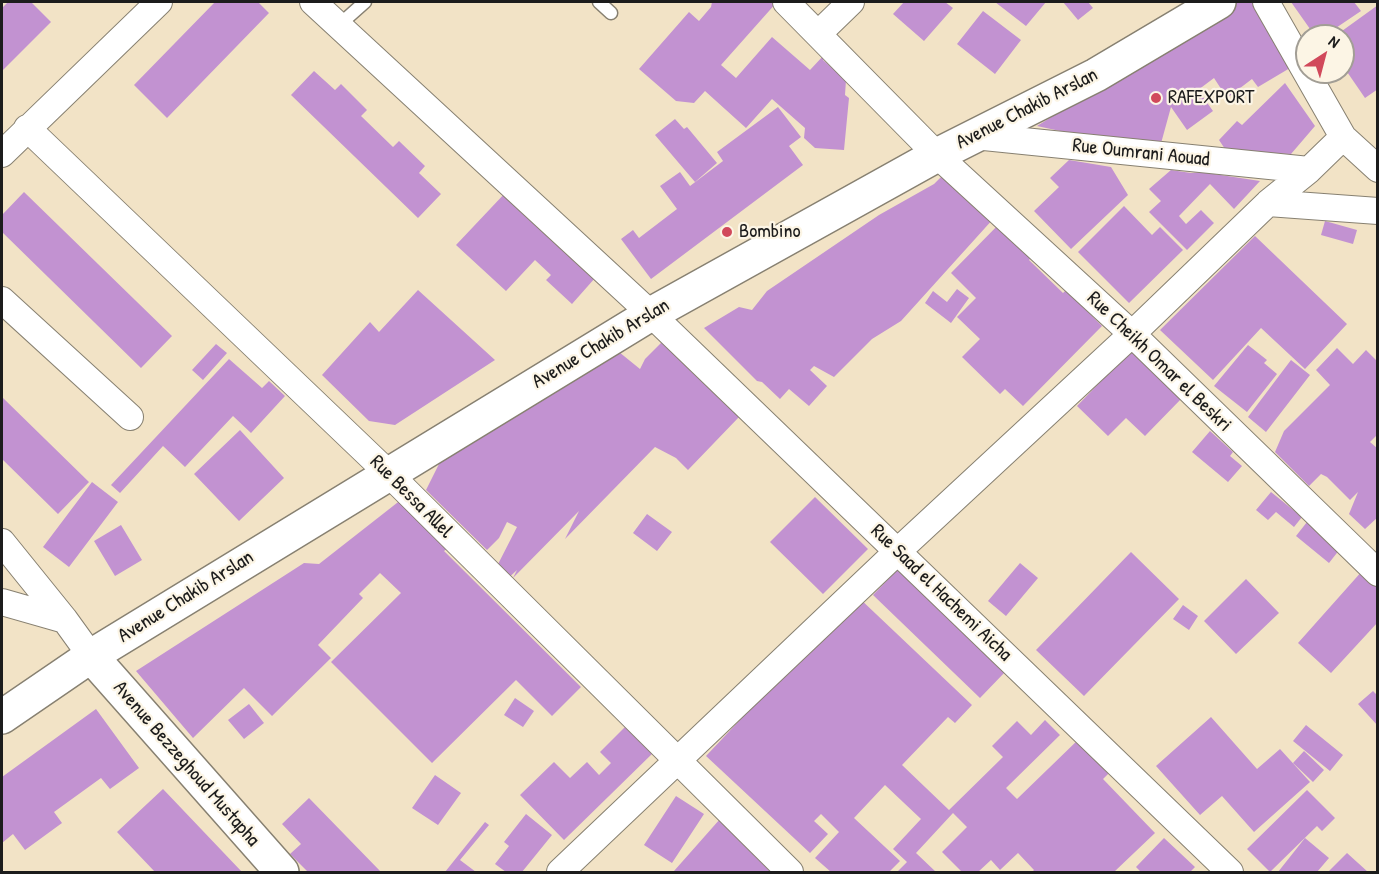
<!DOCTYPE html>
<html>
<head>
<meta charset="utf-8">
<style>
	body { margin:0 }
	#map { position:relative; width:1379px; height:874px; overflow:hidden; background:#f2e3c6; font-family:"Patrick Hand",sans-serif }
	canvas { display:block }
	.frame { position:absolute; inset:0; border:3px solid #1c1c1c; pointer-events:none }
	.north { position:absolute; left:1295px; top:24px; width:60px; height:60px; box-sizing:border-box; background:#fcf5e5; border:2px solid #a29e95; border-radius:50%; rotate:36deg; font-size:16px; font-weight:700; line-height:24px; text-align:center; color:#1c1c1c }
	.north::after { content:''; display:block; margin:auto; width:21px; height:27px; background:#d1495b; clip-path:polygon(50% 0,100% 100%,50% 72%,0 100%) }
</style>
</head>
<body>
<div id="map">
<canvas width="1379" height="874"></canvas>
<div class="frame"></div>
<div class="north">N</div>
</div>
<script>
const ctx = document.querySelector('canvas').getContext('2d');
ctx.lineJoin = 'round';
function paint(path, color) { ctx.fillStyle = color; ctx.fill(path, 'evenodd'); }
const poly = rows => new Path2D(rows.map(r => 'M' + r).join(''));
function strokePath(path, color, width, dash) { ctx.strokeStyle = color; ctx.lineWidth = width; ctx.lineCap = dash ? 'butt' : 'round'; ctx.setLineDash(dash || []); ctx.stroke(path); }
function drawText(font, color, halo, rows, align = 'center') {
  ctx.font = font + ' "Patrick Hand",sans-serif'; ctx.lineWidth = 4.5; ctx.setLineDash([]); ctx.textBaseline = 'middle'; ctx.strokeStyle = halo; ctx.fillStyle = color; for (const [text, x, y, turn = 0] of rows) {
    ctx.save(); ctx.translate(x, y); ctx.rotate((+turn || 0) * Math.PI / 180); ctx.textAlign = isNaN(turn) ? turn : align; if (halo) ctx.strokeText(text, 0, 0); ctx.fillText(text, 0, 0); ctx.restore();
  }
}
paint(poly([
	[8,2,31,2,51,22,2,71,2,8],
	[215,2,258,2,269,13,167,118,134,85],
	[712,2,777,2,721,65,736,78,772,37,810,70,824,55,823,60,846,80,845,95,849,98,844,150,815,148,804,138,805,128,772,99,746,128,705,91,694,103,676,101,639,69,689,12,699,21,711,7],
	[904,2,945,2,953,8,924,41,893,14],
	[995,2,1046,2,1026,26],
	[1063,2,1088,2,1093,8,1078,20],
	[1235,2,1256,2,1290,68,1258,87,1252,79,1227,98,1214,78,1198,90,1213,111,1187,130,1171,107,1160,147,1113,137,1083,136,1037,126],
	[1291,2,1354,2,1361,11,1324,36,1315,36],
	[1378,5,1378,89,1365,98,1343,66,1343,36,1335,36],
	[983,11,1021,40,995,74,957,44],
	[314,71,335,90,341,84,367,110,361,116,393,147,399,141,425,166,419,173,441,194,418,218,291,95],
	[1285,83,1315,126,1291,154,1227,152,1219,140,1237,121,1242,125],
	[778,107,801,137,789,146,803,165,651,279,621,239,633,230,639,238,677,209,660,186,680,172,690,186,723,161,717,152],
	[675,119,684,129,687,127,717,163,695,182,655,135],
	[1069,160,1111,167,1128,195,1071,249,1034,211,1059,187,1050,178],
	[1171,170,1191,173,1201,172,1260,181,1234,209,1210,184,1179,216,1186,224,1201,210,1214,223,1187,250,1149,212,1161,201,1149,189],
	[944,174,994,218,901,321,872,339,834,377,814,366,810,370,827,386,809,406,789,389,780,399,762,382,757,381,704,328,739,307,752,310,767,291,879,215,934,184],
	[507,191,595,278,572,304,546,280,551,275,535,260,506,291,456,245],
	[24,192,172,336,141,368,2,232,2,215],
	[1124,206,1152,235,1160,227,1183,250,1129,303,1078,252],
	[1003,220,1036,252,1029,260,1063,293,1066,290,1102,326,1023,406,1005,389,1000,394,962,357,980,339,957,317,976,298,951,273],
	[1325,221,1357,230,1353,244,1321,235],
	[1255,236,1347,324,1305,369,1261,328,1213,380,1160,330],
	[957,289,969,298,951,323,925,303,933,291,947,302],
	[418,290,495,360,395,425,369,421,322,375,370,322,379,332],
	[663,341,739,417,688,470,676,458,655,447,565,539,579,511,513,578,517,570,504,582,494,572,517,527,507,522,499,538,487,550,426,490,440,462,449,452,465,447,619,352,640,369,645,359],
	[216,344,227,353,203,380,192,370],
	[1248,345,1267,360,1264,363,1277,374,1247,412,1214,386],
	[1337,348,1353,364,1366,350,1378,362,1378,434,1370,442,1378,449,1378,517,1365,529,1349,514,1358,492,1350,500,1327,477,1321,474,1309,486,1275,452,1284,431,1330,385,1316,370],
	[1132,349,1182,398,1145,436,1126,418,1108,436,1077,406],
	[229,359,262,388,269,381,285,396,251,433,233,416,185,467,163,446,120,493,111,485],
	[1291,360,1310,375,1266,432,1248,417],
	[2,397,89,482,58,514,2,459],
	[240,430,284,478,239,521,194,474],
	[1210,431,1233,452,1230,456,1242,466,1228,482,1192,452],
	[92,482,118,502,69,567,43,547],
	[1271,492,1302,517,1294,527,1276,512,1268,520,1256,510],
	[815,497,868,549,823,594,770,542],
	[402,499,450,547,444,551,581,687,552,716,516,680,432,763,331,662,401,593,380,573,359,594,363,598,318,645,331,658,272,716,244,688,193,738,136,671,304,563,319,564],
	[647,514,672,532,657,551,633,533],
	[1307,522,1340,549,1329,563,1296,536],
	[121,525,142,560,115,576,94,541],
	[1131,552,1179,599,1084,696,1036,650],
	[1020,563,1038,578,1006,616,988,601],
	[899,568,1006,671,980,698,873,595],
	[1363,570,1378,583,1378,622,1331,673,1298,643],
	[1246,579,1279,613,1236,654,1204,621],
	[857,596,972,705,955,723,948,717,902,765,949,810,1003,757,992,746,1017,721,1031,735,1045,720,1060,735,1006,788,1017,799,1081,737,1113,769,1103,779,1155,833,1114,872,1032,872,1034,870,1018,853,1000,870,991,860,978,872,962,872,942,852,967,827,953,813,916,853,936,872,897,872,907,862,893,849,921,819,885,785,854,818,900,861,889,872,831,872,815,858,839,832,821,814,814,821,828,834,810,853,706,756],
	[1183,605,1198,616,1189,630,1173,619],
	[1373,691,1378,696,1378,726,1358,704],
	[515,698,534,711,523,727,504,715],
	[249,704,264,723,244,739,228,720],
	[96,709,139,768,110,789,101,778,54,812,62,823,25,850,13,834,2,843,2,777],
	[1211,717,1257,769,1280,749,1310,782,1254,832,1222,796,1200,815,1156,766],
	[627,725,654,752,564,840,520,795,554,762,570,778,587,762,599,775,611,763,600,752],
	[1306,725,1343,755,1330,771,1293,741],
	[1304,751,1324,770,1313,782,1293,763],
	[435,775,461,793,438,825,412,808],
	[163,789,242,872,155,872,117,832],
	[1307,790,1335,818,1322,831,1317,826,1270,872,1247,849],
	[676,796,704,814,672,863,644,845],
	[309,798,381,872,308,872,290,854,301,844,282,824],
	[526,814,552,835,522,872,506,872,495,864,509,846,504,842],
	[720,819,781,872,674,871],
	[485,822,489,825,460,860,476,872,445,872],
	[1164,838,1195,867,1190,872,1141,872,1136,867],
	[1305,838,1329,858,1317,872,1278,872],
	[1347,853,1368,872,1328,872]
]), '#c292d1');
const service = poly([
	[599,2,611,13],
	[338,26,365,2]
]);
const minor = poly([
	[313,2,651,314,1230,872],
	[786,2,937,155,1132,334,1378,573],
	[1266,2,1343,137,1378,169],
	[819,33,851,2],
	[27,128,388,473,790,872],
	[974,136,1309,170],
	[2,154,159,2],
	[1268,203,1378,211],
	[2,300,130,417],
	[2,542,65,620,91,656],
	[2,602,65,620],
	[560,872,898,551,1132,334,1268,203,1309,170,1343,137]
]);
const secondary = poly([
	[91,656,282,872],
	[2,717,91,656,651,314,937,155,1096,75,1219,2]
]);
strokePath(service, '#878071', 15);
strokePath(minor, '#878071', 28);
strokePath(secondary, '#878071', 36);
strokePath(service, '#fff', 12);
strokePath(minor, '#fff', 26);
strokePath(secondary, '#fff', 33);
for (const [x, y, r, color] of [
	[1156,98,6,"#d1495b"],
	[727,232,6,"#d1495b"]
]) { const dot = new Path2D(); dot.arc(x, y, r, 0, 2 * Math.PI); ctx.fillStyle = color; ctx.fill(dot); strokePath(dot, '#fcf5e5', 2); }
drawText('20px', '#1c1c1c', '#fcf5e5', [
	["RAFEXPORT",1168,98],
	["Bombino",739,232]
], 'left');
drawText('20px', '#1c1c1c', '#fcf5e5', [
	["Avenue Chakib Arslan",1027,109,-27],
	["Rue Oumrani Aouad",1141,153,6],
	["Avenue Chakib Arslan",601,344,-31],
	["Rue Cheikh Omar el Beskri",1159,362,44],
	["Rue Bessa Allel",411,497,45],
	["Rue Saad el Hachemi Aicha",941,593,44],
	["Avenue Chakib Arslan",186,597,-32],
	["Avenue Bezzeghoud Mustapha",186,764,49]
]);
</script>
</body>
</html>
